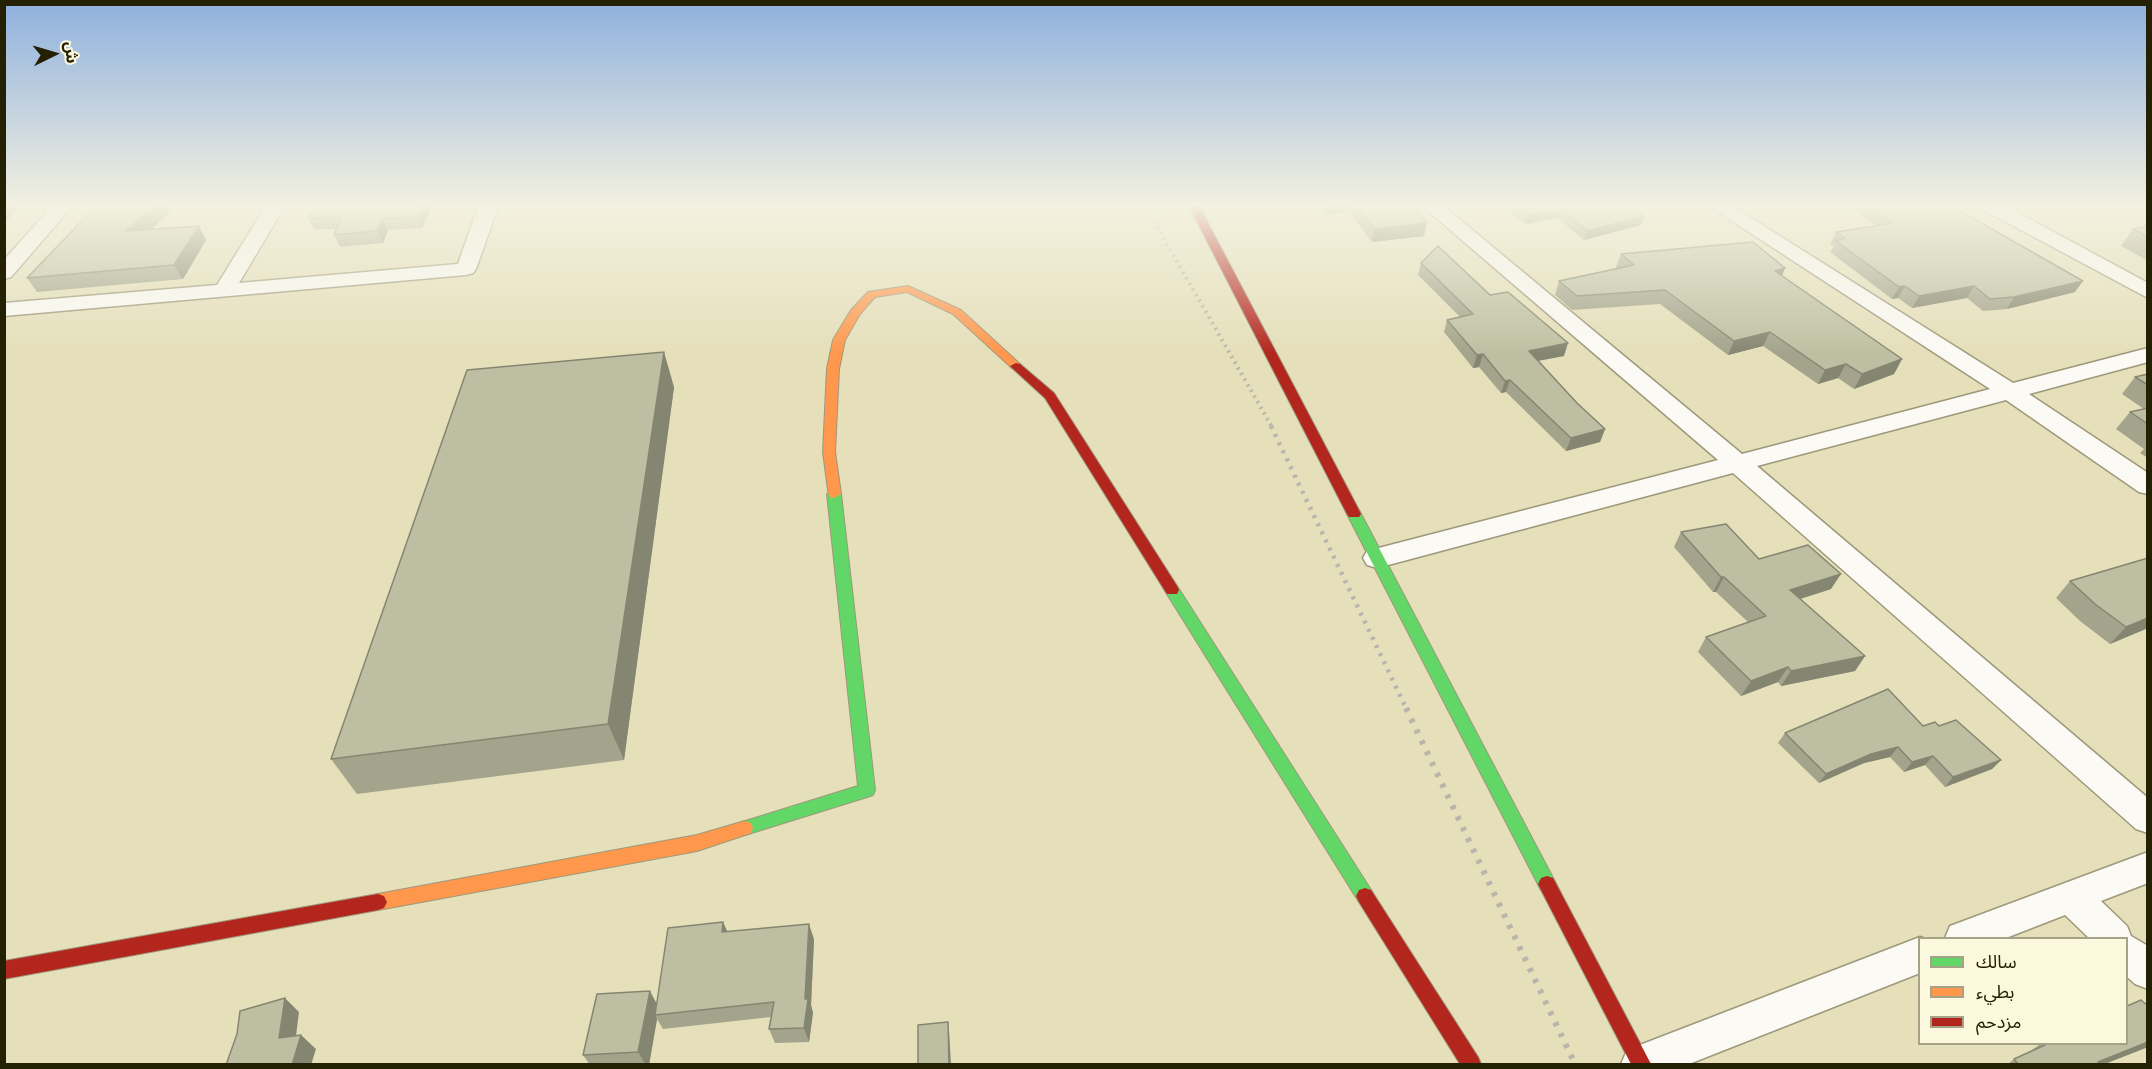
<!DOCTYPE html>
<html>
<head>
<meta charset="utf-8">
<style>
	body { margin:0 }
	#map { position:relative; width:2152px; height:1069px; overflow:hidden; background:#e5dfba; font-family:Ubuntu,"Noto Sans Arabic",sans-serif }
	canvas { display:block }
	.frame { position:absolute; inset:0; border:6px solid #242004; pointer-events:none }
	.legend { position:absolute; left:1918px; top:937px; width:210px; height:108px; box-sizing:border-box; background:#fcf8de; border:2px solid #a6a287; margin:0; padding:8px 10px; list-style:none; font-size:18px; color:#242004 }
	.legend li { display:flex; align-items:center; gap:12px; height:30px }
	.legend b { width:30px; border:2px solid #a6a287 }
	.north { position:absolute; left:24px; top:24px; width:60px; height:60px; -webkit-text-stroke:4px #fcf8de; paint-order:stroke; rotate:85deg; font-size:16px; font-weight:700; line-height:24px; text-align:center; color:#242004 }
	.north::after { content:''; display:block; margin:auto; width:21px; height:27px; background:#242004; clip-path:polygon(50% 0,100% 100%,50% 72%,0 100%) }
</style>
</head>
<body>
<div id="map">
<canvas width="2152" height="1069"></canvas>
<div class="frame"></div>
<ul class="legend">
<li><b style="height:8px;background:#63d668"></b>سالك</li>
<li><b style="height:8px;background:#ff974d"></b>بطيء</li>
<li><b style="height:8px;background:#b3261e"></b>مزدحم</li>
</ul>
<div class="north">ش</div>
</div>
<script>
const ctx = document.querySelector('canvas').getContext('2d');
ctx.lineJoin = 'round';
const poly = rows => new Path2D(rows.map(r => 'M' + r).join(''));
function strokePath(path, color, width, dash) { ctx.strokeStyle = color; ctx.lineWidth = width; ctx.lineCap = dash ? 'butt' : 'round'; ctx.setLineDash(dash || []); ctx.stroke(path); }
function paint(path, color) { ctx.fillStyle = color; ctx.fill(path, 'evenodd'); }
const street = poly([
	[54,204,74,204,11,277,4,279,4,260,54,204],
	[267,204,286,204,239,283,458,264,479,204,499,204,476,269,473,273,466,275,4,316,4,303,217,285,267,204],
	[1420,204,1441,204,1742,454,1990,389,1706,204,1729,204,2013,383,2148,348,2148,362,2029,394,2148,473,2148,494,2139,492,2006,400,1757,466,2148,798,2148,833,2136,829,1733,473,1377,568,1367,565,1363,558,1367,551,1718,460,1420,204],
	[1978,204,2002,204,2148,283,2148,298,1980,208,1978,204],
	[2148,852,2148,883,2101,901,2127,926,2131,936,2148,946,2148,989,2135,984,2126,976,2126,938,2089,938,2065,915,2006,938,1945,938,1950,926,2148,852],
	[1920,937,1923,938,1920,938,1920,973,1689,1064,1621,1064,1627,1050,1920,937]
]);
const fast = poly([
	[834,490,841,494,875,790,873,795,867,797,745,835,739,833,737,828,739,823,858,786,827,494,834,490],
	[1354,509,1361,514,1553,878,1556,884,1553,890,1547,892,1541,890,1347,514,1354,509],
	[1172,585,1177,586,1371,890,1374,896,1371,902,1365,904,1359,902,1167,594,1165,590,1167,586,1172,585]
]);
const slow = poly([
	[908,286,961,310,1022,366,1020,368,1012,368,953,314,907,292,875,297,860,314,845,340,839,369,835,452,841,494,834,498,829,497,823,452,827,369,833,340,851,310,868,292,908,286],
	[745,821,751,823,753,828,751,833,697,851,378,910,372,908,369,902,372,896,378,894,697,835,745,821]
]);
const jam = poly([
	[1188,204,1198,204,1361,514,1359,517,1349,517,1347,514,1188,204],
	[1016,363,1020,364,1054,393,1177,586,1179,590,1177,594,1167,594,1045,398,1010,366,1016,363],
	[1547,876,1553,878,1651,1064,1631,1064,1538,884,1541,878,1547,876],
	[1365,888,1371,890,1478,1057,1481,1064,1460,1064,1359,902,1356,896,1359,890,1365,888],
	[378,894,384,896,387,902,384,908,378,910,4,979,4,961,378,894]
]);
strokePath(street, '#9e987b', 3);
strokePath(fast, '#9e987b', 2);
strokePath(slow, '#9e987b', 2);
strokePath(jam, '#9e987b', 2);
paint(street, '#fbfaf5');
paint(fast, '#63d668');
paint(slow, '#ff974d');
paint(jam, '#b3261e');
strokePath(poly([
	[1144,204,1272,427]
]), '#b7b5ac', 4, [2, 4.5]);
strokePath(poly([
	[1271,426,1407,710]
]), '#b7b5ac', 4.5, [3, 6]);
strokePath(poly([
	[1406,708,1575,1064]
]), '#b7b5ac', 6, [4, 8]);
paint(poly([
	[98,204,171,204,174,208,151,229,199,226,206,240,183,279,37,292,27,278],
	[433,204,422,228,388,230,383,243,340,247,334,235,337,229,314,229,308,218],
	[1316,204,1411,204,1424,236,1372,242,1349,212,1326,215],
	[1499,204,1630,204,1641,225,1584,240,1558,218,1525,224],
	[1846,204,1948,204,2075,292,2007,309,1983,311,1967,298,1912,308,1898,298,1892,299,1830,252,1834,246,1830,244,1836,232,1876,226],
	[2058,204,2080,204,2061,206],
	[2148,226,2148,261,2121,246,2133,229],
	[1621,254,1785,268,1782,276,1902,359,1894,374,1854,389,1838,378,1818,384,1763,346,1728,355,1660,304,1572,310,1555,295,1559,281,1617,269,1616,267],
	[1421,263,1490,295,1564,356,1538,361,1577,403,1605,429,1600,442,1566,451,1506,392,1501,393,1479,367,1473,368,1444,332,1447,320,1460,317,1418,275],
	[2148,374,2148,458,2140,453,2144,449,2116,429,2130,412,2144,409,2122,394,2135,377],
	[674,387,624,760,357,794,331,759],
	[1681,532,1759,559,1831,589,1800,599,1865,656,1855,671,1781,686,1778,682,1741,696,1698,652,1706,637,1748,622,1716,592,1713,592,1674,547],
	[2148,558,2148,628,2110,644,2080,621,2056,598,2070,581],
	[1923,726,1939,726,2001,760,1992,769,1945,787,1925,765,1904,772,1890,757,1864,763,1819,783,1778,743,1785,733],
	[727,932,814,939,811,1005,813,1013,809,1042,775,1043,769,1029,771,1017,663,1029,657,1019,649,1065,590,1065,583,1055,657,1003],
	[2040,1044,2127,1044,2148,1047,2102,1065,2007,1065,2014,1059,2028,1053]
]), '#a3a48b');
paint(poly([
	[8,204,24,204,16,210,4,224,4,208],
	[156,204,171,204,174,208,135,245,126,231],
	[423,204,433,204,422,228,417,216],
	[1328,204,1350,204,1349,212,1326,215],
	[1561,209,1558,218,1525,224,1527,215],
	[1644,216,1641,225,1584,240,1587,231],
	[382,219,388,230,383,243,377,231],
	[1427,223,1424,236,1372,242,1374,229],
	[199,226,206,240,183,279,174,265],
	[1785,268,1779,282,1775,271],
	[2083,281,2075,292,2007,309,2014,297],
	[1905,286,1898,298,1892,299,1899,287],
	[1974,286,1967,298,1912,308,1919,296],
	[1770,332,1763,346,1728,355,1734,341],
	[1568,343,1564,356,1525,363,1529,351],
	[664,352,674,387,624,760,608,724],
	[1483,354,1479,367,1473,368,1477,355],
	[1902,359,1894,374,1854,389,1862,374],
	[1846,364,1838,378,1818,384,1825,370],
	[1510,380,1506,392,1501,393,1505,381],
	[1605,429,1600,442,1566,451,1571,438],
	[1841,574,1831,589,1781,605,1790,590],
	[1721,577,1724,577,1716,592,1713,592],
	[2148,618,2148,628,2110,644,2126,627],
	[1865,656,1855,671,1781,686,1791,671],
	[1788,667,1778,682,1741,696,1751,681],
	[1898,747,1890,757,1864,763,1819,783,1826,774,1871,754],
	[1933,756,1925,765,1904,772,1912,762],
	[2001,760,1992,769,1945,787,1953,777],
	[723,922,730,937,722,932],
	[809,924,814,939,811,1005,813,1013,809,1042,804,1028],
	[650,991,659,1008,655,1015,657,1019,649,1065,646,1065,638,1052],
	[285,998,299,1012,294,1052,279,1038],
	[948,1022,949,1030,951,1065,949,1065],
	[301,1035,316,1049,311,1065,292,1065],
	[2148,1042,2148,1047,2102,1065,2093,1065,2098,1062]
]), '#858671');
const building = poly([
	[98,204,156,204,126,231,199,226,174,265,27,278,98,204],
	[320,204,423,204,417,216,382,219,377,231,334,235,341,217,308,218,320,204],
	[1356,204,1411,204,1427,223,1374,229,1356,204],
	[1513,204,1630,204,1644,216,1587,231,1561,209,1527,215,1513,204],
	[1867,204,1948,204,2083,281,2014,297,1990,299,1974,286,1919,296,1905,286,1899,287,1836,241,1845,238,1836,232,1893,223,1867,204],
	[2148,226,2148,237,2133,229,2148,226],
	[1753,242,1785,268,1775,271,1902,359,1862,374,1846,364,1825,370,1770,332,1734,341,1665,290,1577,296,1559,281,1634,265,1621,254,1753,242],
	[1438,246,1490,295,1508,292,1568,343,1529,351,1577,403,1605,429,1571,438,1510,380,1505,381,1483,354,1477,355,1447,320,1473,314,1421,263,1438,246],
	[664,352,608,724,331,759,467,370,664,352],
	[2148,374,2148,385,2135,377,2148,374],
	[2148,408,2148,424,2130,412,2148,408],
	[1726,524,1759,559,1808,545,1841,574,1790,590,1865,656,1791,671,1788,667,1751,681,1706,637,1766,616,1724,577,1721,577,1681,532,1726,524],
	[2148,558,2148,618,2126,627,2095,604,2070,581,2148,558],
	[1888,689,1923,726,1935,722,1939,726,1956,720,2001,760,1953,777,1933,756,1912,762,1898,747,1871,754,1826,774,1785,733,1888,689],
	[723,922,722,932,809,924,805,999,808,999,804,1028,769,1029,774,1002,655,1015,668,928,723,922],
	[650,991,638,1052,583,1055,597,994,650,991],
	[285,998,279,1038,301,1035,292,1065,226,1065,237,1034,240,1011,285,998],
	[2141,1000,2148,1006,2148,1042,2098,1062,2100,1065,2019,1065,2014,1059,2045,1045,2044,1044,2127,1044,2127,1006,2141,1000],
	[948,1022,949,1065,918,1065,918,1025,948,1022]
]);
paint(building, '#bebfa2');
strokePath(building, '#858671', 1.5);
const sky = ctx.createLinearGradient(0, 0, 0, 354);
sky.addColorStop(0, '#8eb0de');
sky.addColorStop(0.58, '#f3f1e0');
sky.addColorStop(1, '#f3f1e000');
ctx.fillStyle = sky;
ctx.fillRect(0, 0, 2152, 354);
</script>
</body>
</html>
